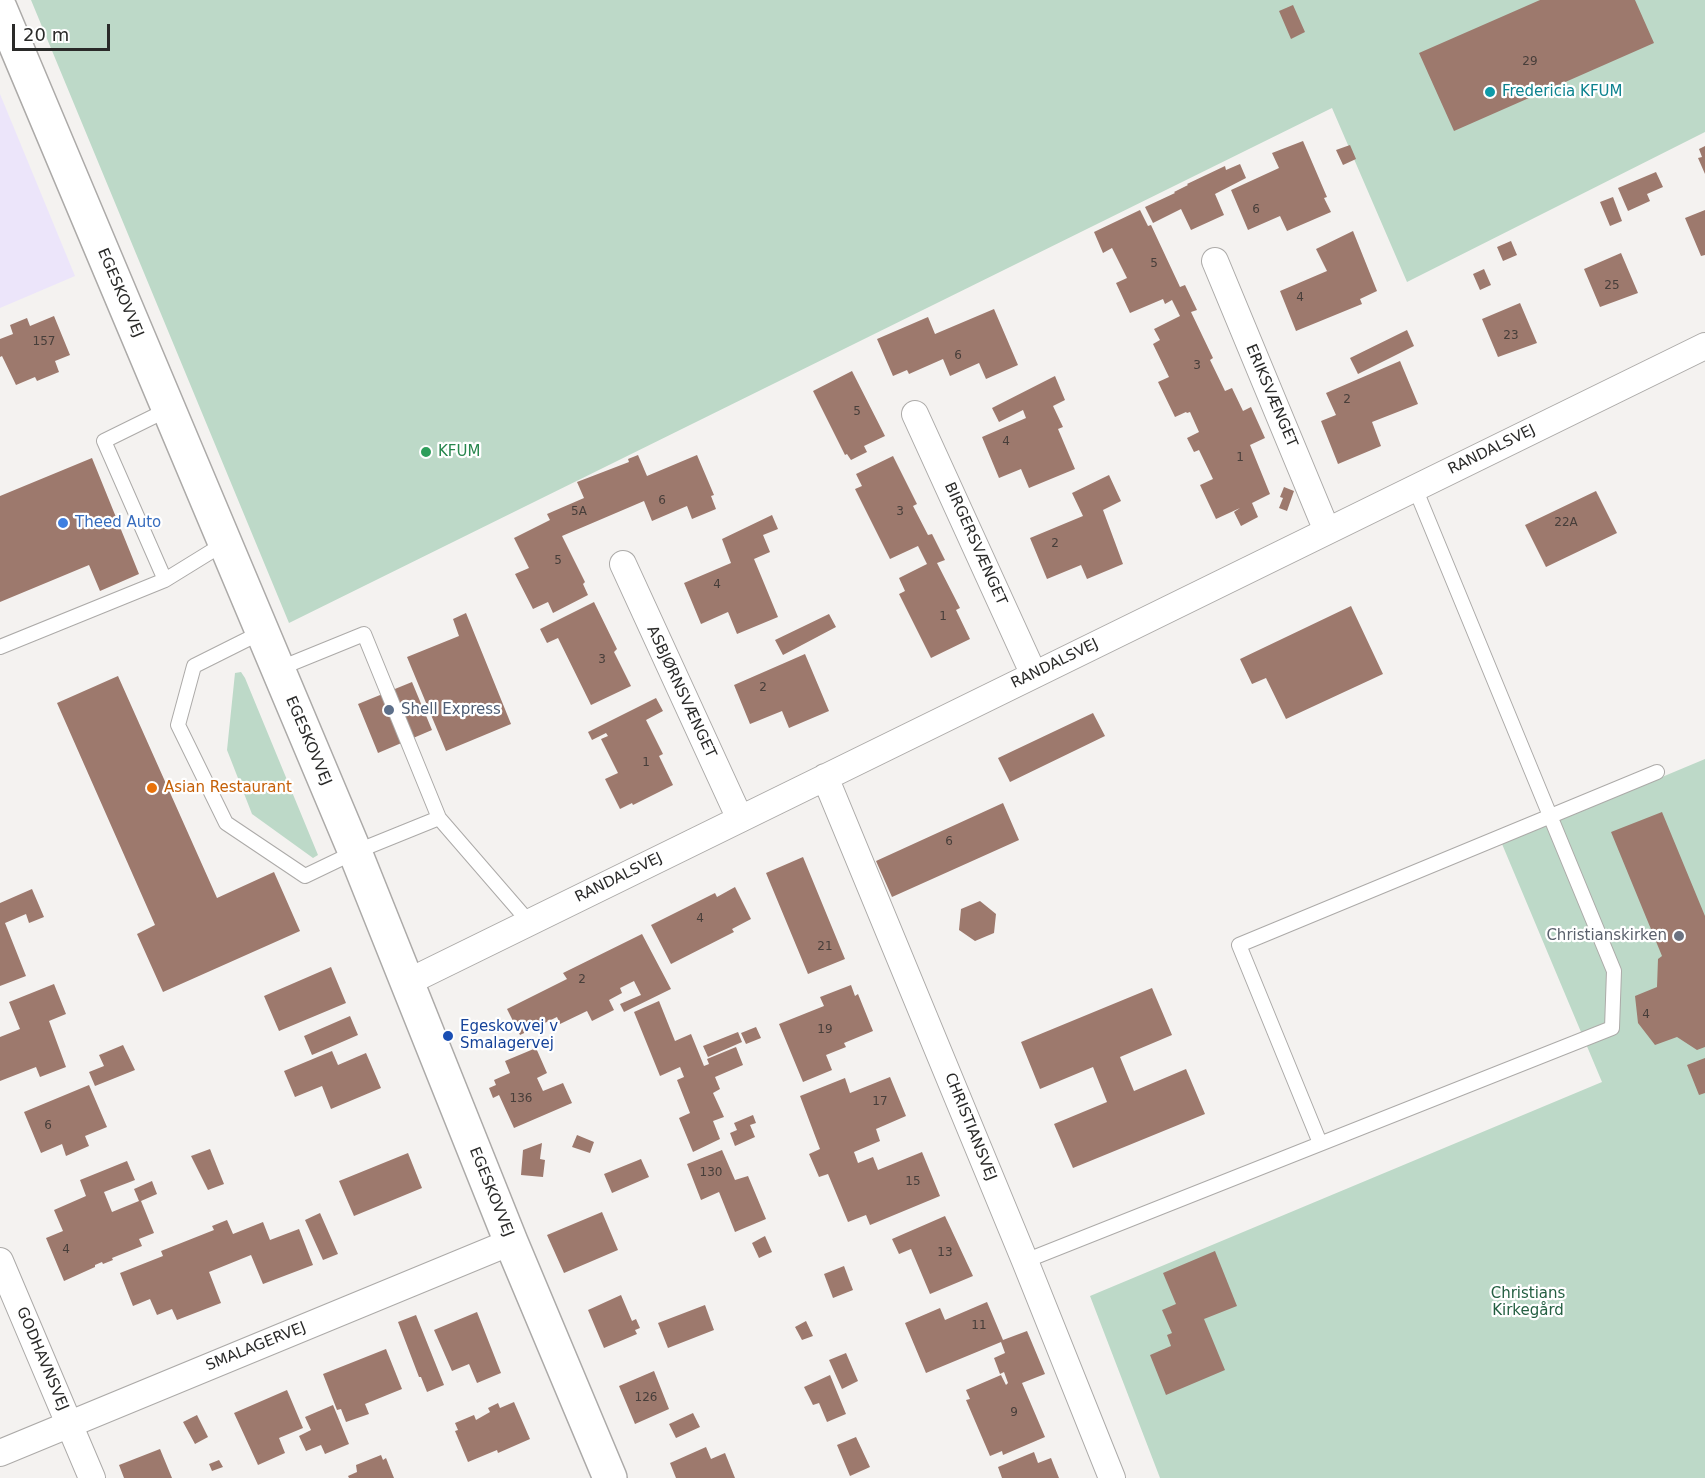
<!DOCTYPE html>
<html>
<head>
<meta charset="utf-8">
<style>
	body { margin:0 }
	#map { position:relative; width:1705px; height:1478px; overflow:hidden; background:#f4f2f0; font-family:"DejaVu Sans",sans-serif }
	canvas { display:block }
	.scale { position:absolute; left:12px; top:24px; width:98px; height:27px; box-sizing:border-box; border:3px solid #2a2a29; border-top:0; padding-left:8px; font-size:18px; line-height:21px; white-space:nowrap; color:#2a2a29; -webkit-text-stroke:4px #fff; paint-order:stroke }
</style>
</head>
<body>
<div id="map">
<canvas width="1705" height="1478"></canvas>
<div class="scale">20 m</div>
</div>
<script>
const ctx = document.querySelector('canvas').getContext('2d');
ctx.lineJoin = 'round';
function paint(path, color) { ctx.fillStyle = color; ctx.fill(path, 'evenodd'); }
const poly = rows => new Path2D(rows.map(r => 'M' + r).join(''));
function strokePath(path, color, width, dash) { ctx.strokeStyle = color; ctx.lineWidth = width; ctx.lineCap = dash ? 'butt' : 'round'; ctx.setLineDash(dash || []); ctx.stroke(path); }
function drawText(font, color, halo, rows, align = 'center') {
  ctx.font = font + ' "DejaVu Sans",sans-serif'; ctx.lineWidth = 4.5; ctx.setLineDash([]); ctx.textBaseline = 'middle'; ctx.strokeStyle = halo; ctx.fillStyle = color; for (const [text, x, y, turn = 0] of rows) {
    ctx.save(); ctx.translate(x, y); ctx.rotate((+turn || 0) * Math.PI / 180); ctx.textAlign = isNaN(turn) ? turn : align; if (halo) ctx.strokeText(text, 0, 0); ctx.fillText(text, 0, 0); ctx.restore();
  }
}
paint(poly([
	[0,94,75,276,0,308]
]), '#ece5fa');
paint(poly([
	[31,0,1705,0,1705,132,1407,282,1332,108,289,623],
	[241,672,245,678,318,855,313,858,252,814,227,750,235,673],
	[1705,759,1705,1478,1160,1478,1090,1296,1602,1082,1502,844]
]), '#bdd9c8');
paint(poly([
	[1540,0,1635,0,1654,43,1454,131,1419,53],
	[1293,5,1305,32,1291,39,1279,11],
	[1303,141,1327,197,1324,198,1331,212,1287,231,1280,216,1248,230,1231,190,1279,168,1272,153],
	[1350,145,1356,159,1343,165,1336,150],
	[1705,146,1705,174,1698,158,1702,157,1699,149],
	[1240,164,1246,178,1215,194,1224,215,1191,230,1181,209,1153,223,1145,207,1175,193,1174,192,1188,185,1187,184,1225,166,1226,170],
	[1656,172,1663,187,1647,194,1650,201,1628,211,1618,188],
	[1613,197,1622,221,1610,226,1600,202],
	[1140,210,1148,226,1151,225,1180,287,1185,285,1197,310,1191,312,1213,358,1210,360,1225,391,1232,388,1243,411,1251,407,1265,438,1250,445,1270,494,1252,503,1258,517,1241,526,1234,512,1240,508,1216,519,1200,485,1213,479,1199,450,1194,452,1187,438,1199,432,1190,412,1187,413,1186,412,1175,417,1158,382,1169,377,1153,344,1160,340,1154,329,1180,316,1172,300,1165,304,1163,299,1130,313,1116,283,1127,278,1112,248,1103,253,1094,232],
	[1705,210,1705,255,1701,256,1685,218],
	[1353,231,1377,291,1360,299,1362,304,1296,331,1280,291,1327,271,1316,249],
	[1511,241,1517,255,1503,261,1497,247],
	[1621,253,1638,293,1600,307,1584,269],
	[1484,269,1491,285,1480,290,1473,274],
	[1520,303,1537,343,1498,357,1482,319],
	[994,309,1018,365,986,379,979,363,950,376,943,359,909,374,907,370,893,376,877,339,928,317,935,334],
	[54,316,70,355,55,361,59,372,37,381,35,377,16,385,2,356,0,357,0,339,13,334,10,325,27,318,30,326],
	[1407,330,1414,346,1358,374,1350,358],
	[1400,361,1418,404,1372,422,1381,446,1338,464,1321,421,1336,415,1326,393],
	[852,371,885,436,864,446,867,452,851,460,847,454,845,455,813,391],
	[1055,376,1065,400,1053,406,1063,427,1058,429,1075,469,1029,488,1021,469,999,478,982,437,1026,418,1023,410,999,422,992,408],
	[638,455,647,476,697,455,714,495,711,496,716,509,692,519,687,506,652,521,644,501,562,536,585,582,583,584,588,595,553,613,548,602,533,609,515,574,529,568,514,538,550,520,547,514,584,498,577,482,629,462,628,459],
	[893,456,917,504,913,506,928,535,932,534,945,560,937,563,960,608,956,610,970,639,931,658,899,594,905,591,899,578,927,564,918,546,890,559,855,489,862,486,856,474],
	[92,458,139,574,100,591,89,565,0,602,0,496],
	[1109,475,1121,501,1103,510,1123,564,1087,579,1081,565,1047,579,1030,538,1083,516,1072,493],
	[1284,487,1294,491,1287,511,1279,508,1283,498,1280,497],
	[1596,491,1617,533,1546,567,1525,525],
	[772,515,778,529,763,535,770,552,754,559,778,617,737,634,728,612,701,624,684,583,731,563,722,539],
	[594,602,617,649,614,652,631,686,591,705,558,638,547,643,540,629],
	[1351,606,1383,674,1286,719,1266,678,1252,684,1240,659],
	[466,613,511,724,446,751,407,657,459,636,453,619],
	[829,614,836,627,783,655,775,640],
	[805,654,829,711,789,728,782,711,750,724,734,685],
	[118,676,217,898,274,872,300,931,163,992,137,934,155,925,57,703],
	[412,682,432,730,378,753,358,704],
	[656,698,663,711,646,720,663,754,659,756,673,785,633,805,632,803,620,809,605,779,618,773,601,739,608,736,606,733,592,740,588,732],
	[1093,713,1105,736,1010,782,998,758],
	[1003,803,1019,840,892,897,876,861],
	[1662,812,1705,916,1705,1047,1697,1050,1677,1037,1655,1045,1638,1023,1635,996,1657,987,1658,959,1662,956,1611,832],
	[803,857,845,959,808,974,766,873],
	[735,887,751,919,732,929,734,932,671,964,651,925,715,893,717,897],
	[32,889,44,917,29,923,26,914,5,923,26,976,0,986,0,903],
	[980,901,996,914,994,933,975,941,959,930,961,909],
	[642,934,671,989,624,1012,620,1004,641,995,634,981,620,988,622,993,609,1000,614,1010,592,1021,587,1011,560,1024,557,1017,520,1035,507,1009,567,979,563,973],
	[331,967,346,1003,279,1031,264,996],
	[54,984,66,1014,49,1021,66,1067,40,1077,36,1067,0,1081,0,1037,20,1029,9,1002],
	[851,985,855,996,858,994,873,1031,844,1043,846,1047,826,1055,832,1070,803,1082,779,1024,824,1006,820,997],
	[1152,988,1172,1035,1120,1057,1134,1091,1186,1069,1205,1114,1073,1168,1054,1124,1107,1102,1093,1067,1040,1089,1021,1042],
	[659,1001,675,1041,691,1034,704,1066,709,1064,707,1059,736,1047,743,1065,715,1077,720,1089,713,1093,724,1117,713,1121,720,1139,693,1152,679,1118,690,1113,677,1080,684,1077,680,1067,660,1076,634,1012],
	[350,1016,358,1035,312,1055,304,1036],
	[756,1027,761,1038,746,1044,741,1033],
	[738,1032,742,1042,708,1057,703,1046],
	[123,1045,135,1070,95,1086,89,1072,104,1066,99,1055],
	[536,1048,547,1073,537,1078,543,1091,563,1083,572,1103,514,1128,499,1095,493,1098,489,1088,496,1085,494,1080,510,1073,505,1061],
	[332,1051,338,1065,366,1053,381,1088,331,1109,322,1086,295,1097,284,1071],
	[1705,1058,1705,1093,1699,1095,1687,1065],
	[890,1077,906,1116,876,1129,880,1141,854,1152,858,1163,873,1157,878,1170,922,1152,940,1196,870,1225,866,1215,848,1222,828,1174,819,1177,809,1154,820,1149,800,1096,845,1078,850,1093],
	[89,1085,107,1127,85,1136,89,1146,66,1156,62,1144,41,1153,24,1112],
	[753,1115,756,1123,750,1125,755,1137,735,1146,730,1133,737,1130,734,1123],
	[577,1135,594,1142,590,1153,572,1147],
	[542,1143,540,1159,545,1160,543,1177,521,1175,523,1150],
	[210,1149,224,1184,208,1190,191,1156],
	[722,1150,735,1180,748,1176,766,1219,735,1232,719,1192,701,1200,687,1164],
	[408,1153,422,1188,354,1216,339,1181],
	[641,1159,649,1177,612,1193,604,1174],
	[127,1161,135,1180,104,1192,112,1212,139,1201,134,1189,152,1181,157,1194,141,1201,154,1233,139,1239,142,1246,112,1258,113,1260,103,1264,102,1262,95,1265,95,1267,64,1281,46,1238,63,1231,54,1210,86,1196,80,1180],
	[602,1212,618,1250,564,1273,547,1235],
	[320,1213,338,1254,323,1260,305,1220],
	[945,1216,973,1276,930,1294,911,1249,899,1254,892,1239],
	[227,1220,233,1234,263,1222,270,1240,299,1229,313,1265,263,1284,251,1255,209,1272,221,1303,177,1320,172,1309,157,1315,150,1299,133,1306,120,1273,163,1256,161,1251,214,1230,212,1226],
	[765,1236,772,1252,759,1258,752,1243],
	[1215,1251,1237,1306,1204,1319,1225,1370,1166,1395,1150,1355,1171,1346,1167,1335,1172,1333,1162,1310,1176,1304,1163,1273],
	[844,1266,853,1290,833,1298,824,1274],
	[621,1295,632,1321,636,1319,640,1328,635,1330,637,1334,604,1348,588,1310],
	[987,1302,1003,1340,1027,1331,1045,1374,1022,1383,1045,1437,1003,1455,1002,1451,990,1456,966,1400,970,1399,966,1390,1001,1375,1006,1385,1008,1383,1004,1372,1000,1374,994,1358,1005,1353,1001,1342,926,1373,905,1323,940,1308,945,1320],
	[705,1305,714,1330,668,1348,658,1323],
	[477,1312,501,1373,477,1383,469,1364,452,1371,434,1330],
	[416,1315,444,1385,427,1392,421,1377,419,1377,398,1322],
	[806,1321,813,1336,802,1340,795,1327],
	[386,1349,402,1389,365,1404,369,1414,346,1422,341,1409,337,1410,323,1374],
	[846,1353,858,1381,842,1389,829,1360],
	[654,1371,669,1409,635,1424,619,1386],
	[830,1375,846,1414,827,1422,819,1403,813,1405,804,1387],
	[287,1390,303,1428,279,1438,285,1453,258,1465,234,1413],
	[514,1402,530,1439,498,1453,497,1450,468,1462,455,1431,458,1430,455,1423,474,1415,476,1420,490,1412,488,1408,498,1403,500,1408],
	[333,1405,349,1444,325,1454,321,1445,306,1451,299,1436,311,1430,305,1417],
	[693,1413,700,1427,676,1438,669,1424],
	[197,1415,208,1437,195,1444,183,1422],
	[856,1437,870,1467,850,1476,837,1445],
	[706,1447,711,1459,725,1453,735,1478,676,1478,670,1463],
	[160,1449,172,1478,124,1478,119,1465],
	[1034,1452,1038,1463,1051,1458,1059,1478,1002,1478,998,1467],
	[381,1455,383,1460,386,1458,394,1478,349,1478,348,1476,357,1472,356,1465],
	[219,1460,223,1467,212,1471,209,1464]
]), '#9d796d');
const lane = poly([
	[165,580,104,441,169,409],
	[262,632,194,666,178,725,226,823,305,876,355,852,439,818,364,634,278,669],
	[0,647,165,580,225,543],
	[439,818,529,922],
	[1320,1143,1239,945,1657,772],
	[1025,1261,1612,1028,1614,971,1415,488]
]);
const street = poly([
	[1215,261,1327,531],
	[915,414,1034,675],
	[623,564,740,819],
	[825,777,1025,1261,1112,1478],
	[406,983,1705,346],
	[0,1261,92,1478],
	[0,1453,511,1242]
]);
const secondary = poly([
	[0,8,355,852,511,1242,610,1478]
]);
strokePath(lane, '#acaaa8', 16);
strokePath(street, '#acaaa8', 28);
strokePath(secondary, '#acaaa8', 36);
strokePath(lane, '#fff', 14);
strokePath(street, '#fff', 26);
strokePath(secondary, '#fff', 33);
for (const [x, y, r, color] of [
	[1490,92,6,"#0f9aa8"],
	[426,452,6,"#2e9e5b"],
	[63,523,6,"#3f7fe0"],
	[389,710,6,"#5c6f8a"],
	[152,788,6,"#e8710a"],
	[1679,936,6,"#6b7280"],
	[448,1036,6,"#1a4fb4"]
]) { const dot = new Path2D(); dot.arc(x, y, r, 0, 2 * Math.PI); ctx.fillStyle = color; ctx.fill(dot); strokePath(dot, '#fff', 2); }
drawText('12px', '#473e3a', null, [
	["29",1530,62],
	["6",1256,210],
	["5",1154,264],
	["25",1612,286],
	["4",1300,298],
	["23",1511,336],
	["157",44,342],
	["6",958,356],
	["3",1197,366],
	["2",1347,400],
	["5",857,412],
	["4",1006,442],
	["1",1240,458],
	["6",662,501],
	["5A",579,512],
	["3",900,512],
	["22A",1566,523],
	["2",1055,544],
	["5",558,561],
	["4",717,585],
	["1",943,617],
	["3",602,660],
	["2",763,688],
	["1",646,763],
	["6",949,842],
	["4",700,919],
	["21",825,947],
	["2",582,980],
	["4",1646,1015],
	["19",825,1030],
	["136",521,1099],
	["17",880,1102],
	["6",48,1126],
	["130",711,1173],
	["15",913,1182],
	["4",66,1250],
	["13",945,1253],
	["11",979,1326],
	["126",646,1398],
	["9",1014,1413]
]);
drawText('15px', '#0d838f', '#fff', [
	["Fredericia KFUM",1502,92]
], 'left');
drawText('15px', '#2a2a29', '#fff', [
	["EGESKOVVEJ",120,293,67],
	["ERIKSVÆNGET",1271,396,67],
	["RANDALSVEJ",1492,450,-26],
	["BIRGERSVÆNGET",975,544,66],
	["RANDALSVEJ",1055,664,-26],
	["ASBJØRNSVÆNGET",681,692,65],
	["EGESKOVVEJ",308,741,67],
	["RANDALSVEJ",619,878,-26],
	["CHRISTIANSVEJ",970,1127,68],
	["EGESKOVVEJ",491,1192,68],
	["SMALAGERVEJ",256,1347,-22],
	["GODHAVNSVEJ",42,1359,67]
]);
drawText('15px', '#27864d', '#fff', [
	["KFUM",438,452]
], 'left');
drawText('15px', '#366cbe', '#fff', [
	["Theed Auto",75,523]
], 'left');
drawText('15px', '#4e5e75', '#fff', [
	["Shell Express",401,710]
], 'left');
drawText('15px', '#c56008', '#fff', [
	["Asian Restaurant",164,788]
], 'left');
drawText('15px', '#5b616d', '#fff', [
	["Christianskirken",1667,936]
], 'right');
drawText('15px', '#164399', '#fff', [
	["Egeskovvej v",460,1027],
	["Smalagervej",460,1044]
], 'left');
drawText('15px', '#245f42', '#fff', [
	["Christians",1528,1294],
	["Kirkegård",1528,1311]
]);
</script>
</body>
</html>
